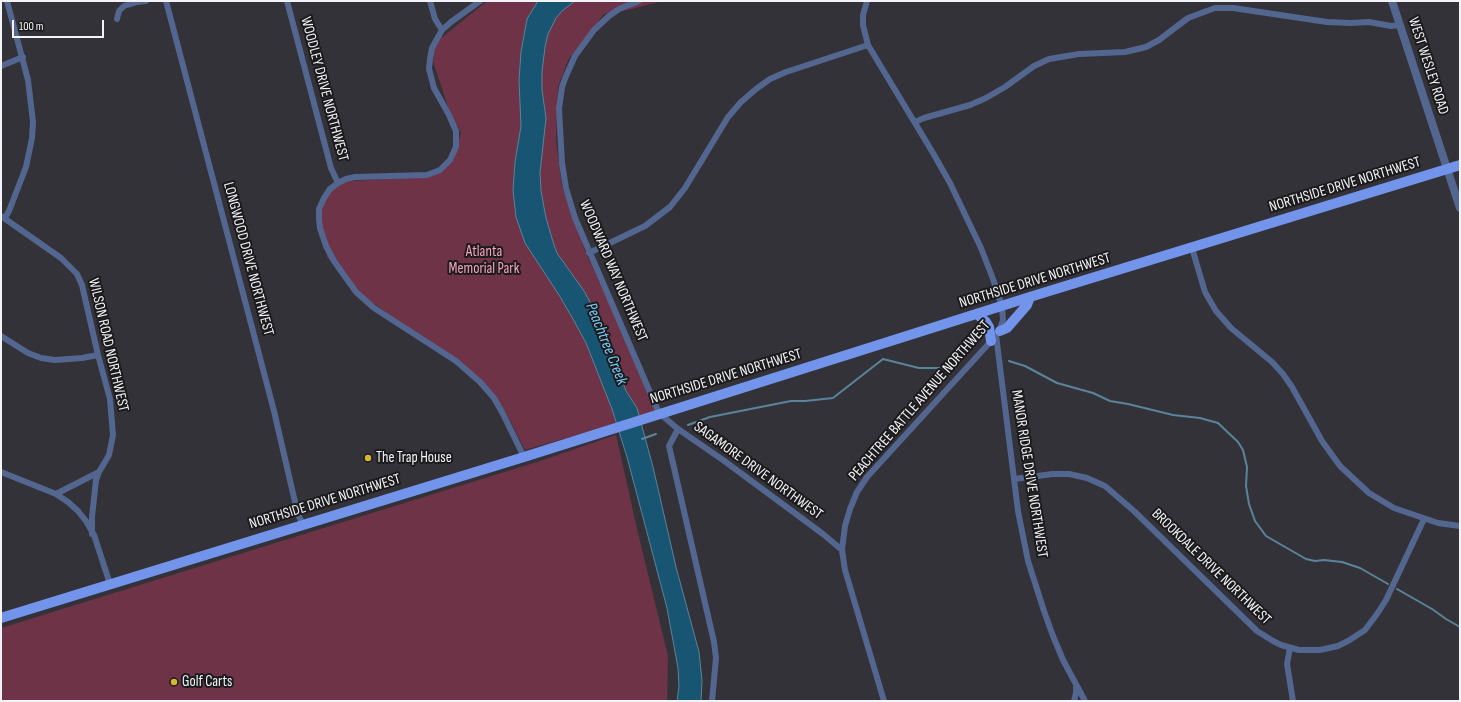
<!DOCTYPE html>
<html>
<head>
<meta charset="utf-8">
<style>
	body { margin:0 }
	#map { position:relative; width:1461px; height:702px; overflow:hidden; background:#343239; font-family:"Sofia Sans Condensed",sans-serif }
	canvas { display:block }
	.frame { position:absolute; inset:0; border:2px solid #f4f3f7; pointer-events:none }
	.scale { position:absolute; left:12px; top:20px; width:92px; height:18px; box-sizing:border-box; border:2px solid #f4f3f7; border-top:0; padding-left:5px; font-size:12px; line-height:14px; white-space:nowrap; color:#f4f3f7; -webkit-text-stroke:3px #1b1b1d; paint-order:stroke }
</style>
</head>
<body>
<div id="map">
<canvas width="1461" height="702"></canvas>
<div class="frame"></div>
<div class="scale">100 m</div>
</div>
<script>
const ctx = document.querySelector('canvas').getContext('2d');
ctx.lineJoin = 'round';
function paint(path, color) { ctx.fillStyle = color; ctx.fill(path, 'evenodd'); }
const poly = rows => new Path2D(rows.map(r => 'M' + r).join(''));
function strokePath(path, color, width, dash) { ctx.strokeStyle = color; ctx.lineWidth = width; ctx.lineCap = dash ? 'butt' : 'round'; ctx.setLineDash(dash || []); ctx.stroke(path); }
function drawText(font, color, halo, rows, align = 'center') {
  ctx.font = font + ' "Sofia Sans Condensed",sans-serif'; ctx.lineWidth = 4; ctx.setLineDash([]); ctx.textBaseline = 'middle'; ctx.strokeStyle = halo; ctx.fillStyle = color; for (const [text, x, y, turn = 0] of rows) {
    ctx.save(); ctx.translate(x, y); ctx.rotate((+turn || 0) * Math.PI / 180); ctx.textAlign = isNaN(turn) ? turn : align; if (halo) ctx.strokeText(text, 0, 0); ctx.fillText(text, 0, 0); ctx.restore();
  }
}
paint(poly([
	[487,1,662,1,632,9,604,14,568,60,558,87,556,140,562,186,586,253,661,416,620,420,608,426,525,450,505,411,477,377,355,290,327,257,318,204,337,182,432,176,453,161,461,133,448,107,433,61,435,43],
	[616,435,638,533,668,656,667,701,1,701,1,628,540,461]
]), '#6e3346');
const water = poly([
	[538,1,575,1,562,11,556,18,548,34,545,47,542,72,542,90,546,118,540,173,541,191,546,218,554,245,557,253,584,291,597,315,605,332,626,391,637,408,653,467,676,567,699,652,702,680,701,701,677,701,679,687,678,668,667,608,627,457,612,409,586,343,573,319,559,295,525,243,516,217,513,190,515,162,521,126,519,80,521,52,527,19,538,1]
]);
paint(water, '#185573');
strokePath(water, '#5a849b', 1);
strokePath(poly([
	[1009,361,1025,366,1057,383,1093,393,1110,401,1128,404,1173,415,1200,418,1218,423,1238,442,1243,450,1247,467,1246,486,1249,504,1255,521,1266,536,1306,559,1315,561,1324,560,1342,562,1360,568,1388,584],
	[688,425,710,417,791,401,805,401,833,398,883,359,919,368,944,368,953,366],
	[642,439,656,434],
	[1397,589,1432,609,1446,619,1460,627]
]), '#5a849b', 2);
strokePath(poly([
	[166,1,274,411,298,515,303,524],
	[287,1,331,168,338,183],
	[430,1,435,19,442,30],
	[480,1,451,22,442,30,432,48,430,59,429,69,434,88,449,115,456,131,456,147,450,160,440,170,427,175,355,177,346,179,338,183,330,189,324,198,319,209,319,219,320,228,326,246,334,261,356,292,374,308,456,361,480,382,494,398,503,414,524,457],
	[639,1,619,9,609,16,594,30,575,56,566,76,562,87,559,109,562,163,566,188,575,218,659,413,678,429,723,460,823,534,842,550],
	[867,1,863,15,863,25,868,45,933,153,950,183,981,248,993,279,1002,306,1003,320,999,332],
	[117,19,119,11,124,6,137,2,146,1],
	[1,66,23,57],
	[915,122,924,118,970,105,986,98,1005,87,1034,66,1049,59,1079,54,1125,52,1146,47,1159,40,1188,18,1215,8,1233,8,1327,22,1350,23,1369,22,1391,26,1400,25],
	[1,216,61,258,77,274,82,285,98,355,110,399,113,435,109,455,99,472,96,480,92,517,92,534],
	[5,218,9,211,26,167,32,138,33,122,28,80,7,1],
	[1192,248,1205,292,1216,311,1231,328,1272,362,1283,374,1292,387,1322,441,1340,466,1369,493,1394,508,1438,523,1460,526],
	[589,253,645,226,670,207,685,188,728,117,741,102,756,89,770,79,786,72,868,45],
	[996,335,1018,511,1028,561,1044,611,1053,636,1063,660,1085,701],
	[1,336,28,353,41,358,55,360,82,358,98,355],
	[678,429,669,446,714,642,716,658,712,701],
	[1,472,56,494,68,502,78,511,86,521,94,535,110,584],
	[1014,479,1053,474,1069,474,1087,478,1105,486,1134,511,1257,631,1273,641,1281,645,1299,650,1320,650,1338,646,1348,641,1365,630,1377,614,1386,600,1424,519],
	[56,494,99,472],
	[1290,648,1287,664,1293,701],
	[884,701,845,570,842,550,845,526,850,509,857,492,867,477,993,339],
	[1074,701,1076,693,1076,687]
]), '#536690', 6);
strokePath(poly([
	[1392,1,1460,208]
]), '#536690', 8);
strokePath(poly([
	[977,314,986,322,989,327,991,341],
	[1000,331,1007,328,1027,305,1030,297],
	[1,618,524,457,1033,296,1460,165]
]), '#7295eb', 10);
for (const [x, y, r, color] of [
	[368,458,4,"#d3b635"],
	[174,682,4,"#d3b635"]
]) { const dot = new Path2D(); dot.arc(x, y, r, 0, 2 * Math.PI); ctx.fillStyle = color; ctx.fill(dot); strokePath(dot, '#1b1b1d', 1.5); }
drawText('15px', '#f4f3f7', '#1b1b1d', [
	["WEST WESLEY ROAD",1428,66,72],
	["WOODLEY DRIVE NORTHWEST",324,89,75],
	["NORTHSIDE DRIVE NORTHWEST",1345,185,-17],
	["LONGWOOD DRIVE NORTHWEST",248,259,75],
	["WOODWARD WAY NORTHWEST",613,271,67],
	["NORTHSIDE DRIVE NORTHWEST",1035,281,-17],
	["WILSON ROAD NORTHWEST",108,345,77],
	["NORTHSIDE DRIVE NORTHWEST",726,377,-17],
	["PEACHTREE BATTLE AVENUE NORTHWEST",920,401,-49],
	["SAGAMORE DRIVE NORTHWEST",758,471,36],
	["MANOR RIDGE DRIVE NORTHWEST",1029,474,81],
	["NORTHSIDE DRIVE NORTHWEST",325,502,-17],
	["BROOKDALE DRIVE NORTHWEST",1211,567,44]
]);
drawText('15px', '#f7a4bc', '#1b1b1d', [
	["Atlanta",484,252],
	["Memorial Park",484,269]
]);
drawText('15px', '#f4f3f7', '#1b1b1d', [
	["The Trap House",376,458],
	["Golf Carts",182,682]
], 'left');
drawText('italic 16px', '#7ccdfa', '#1b1b1d', [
	["Peachtree Creek",606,344,68]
]);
</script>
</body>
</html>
